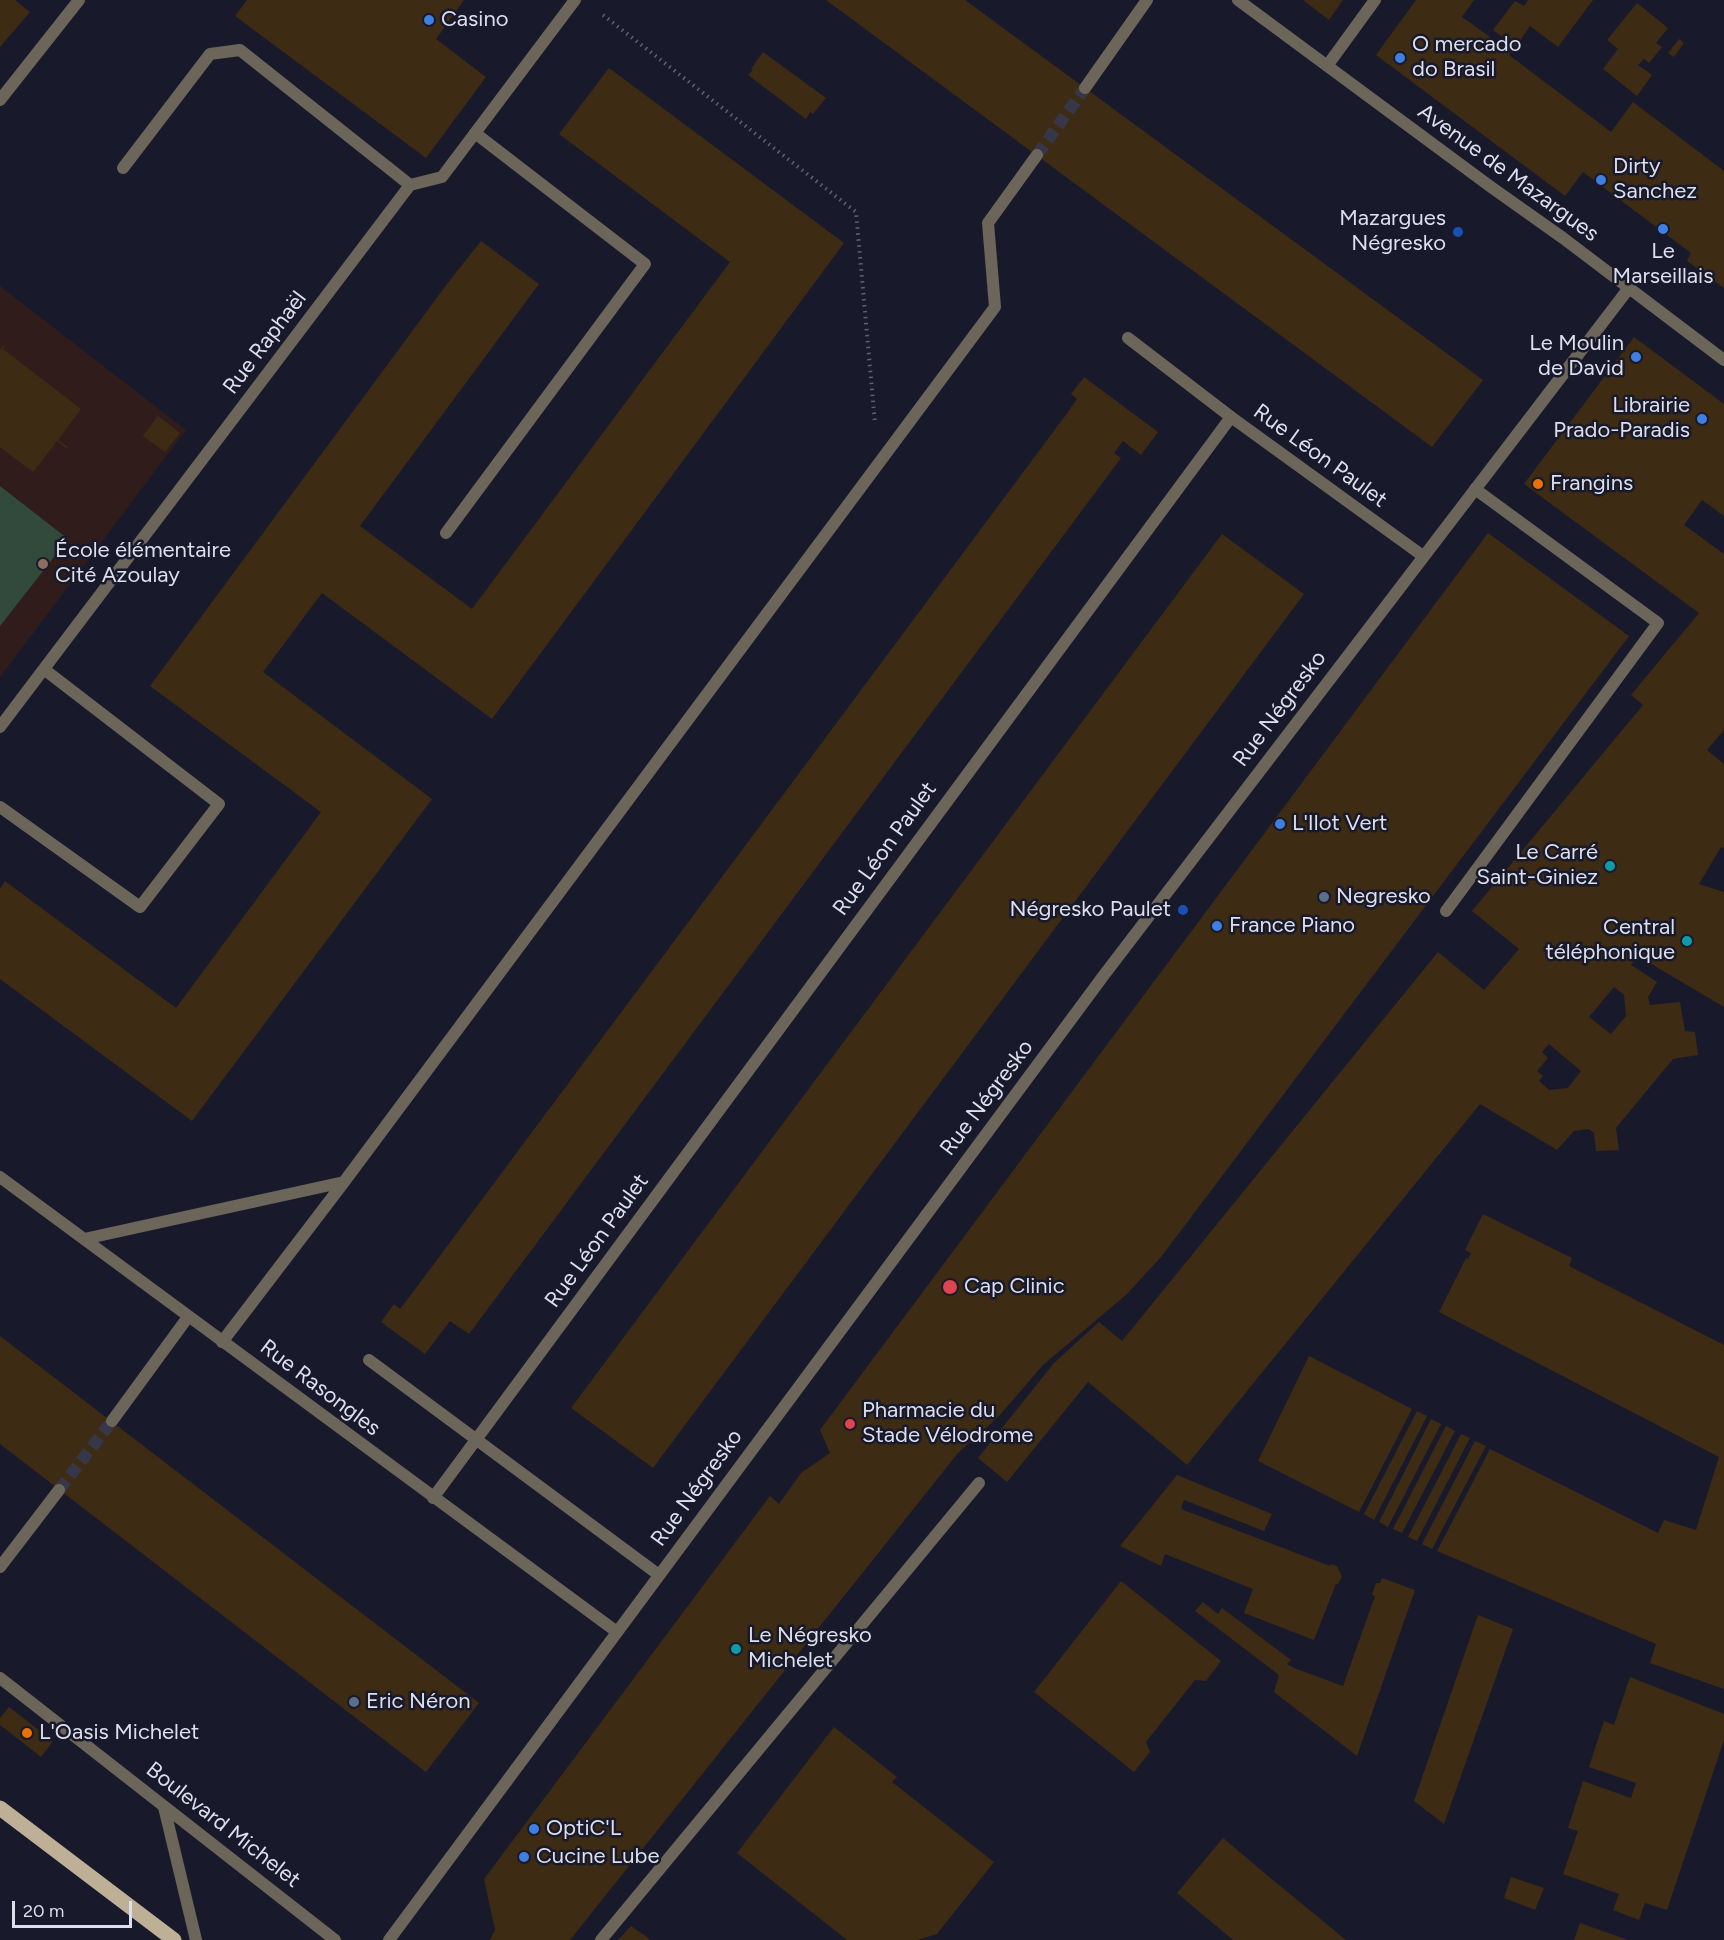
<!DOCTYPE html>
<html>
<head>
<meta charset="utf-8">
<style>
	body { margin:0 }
	#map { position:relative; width:1724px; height:1940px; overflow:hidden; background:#181a2c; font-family:Figtree,sans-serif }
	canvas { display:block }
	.scale { position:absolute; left:12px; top:1901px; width:120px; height:27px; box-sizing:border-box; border:3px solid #dddfec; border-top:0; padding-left:8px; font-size:18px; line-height:21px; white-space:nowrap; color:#dddfec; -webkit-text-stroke:4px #181a2c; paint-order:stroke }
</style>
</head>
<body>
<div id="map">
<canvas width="1724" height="1940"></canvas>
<div class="scale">20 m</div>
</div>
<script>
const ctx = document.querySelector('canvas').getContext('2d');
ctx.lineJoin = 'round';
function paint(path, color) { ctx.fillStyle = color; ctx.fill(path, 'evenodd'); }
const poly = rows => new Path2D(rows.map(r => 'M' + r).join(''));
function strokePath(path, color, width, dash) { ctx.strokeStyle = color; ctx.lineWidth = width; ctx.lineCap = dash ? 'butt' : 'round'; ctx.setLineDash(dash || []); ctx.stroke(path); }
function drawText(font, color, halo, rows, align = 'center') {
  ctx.font = font + ' Figtree,sans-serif'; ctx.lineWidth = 5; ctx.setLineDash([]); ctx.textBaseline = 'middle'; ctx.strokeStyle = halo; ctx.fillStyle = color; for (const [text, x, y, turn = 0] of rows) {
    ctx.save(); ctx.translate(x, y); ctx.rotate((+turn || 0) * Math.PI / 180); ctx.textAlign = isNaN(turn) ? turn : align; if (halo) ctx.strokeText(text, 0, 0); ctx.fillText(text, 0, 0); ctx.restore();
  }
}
paint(poly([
	[0,286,186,430,0,677]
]), '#301d1b');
paint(poly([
	[0,486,68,539,0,626]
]), '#314a3b');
paint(poly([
	[0,0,15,0,30,12,0,47],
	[247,0,464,0,436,39,486,77,426,158,235,16],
	[826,0,965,0,1483,380,1432,447],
	[1303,0,1343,0,1329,20],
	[1416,0,1474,0,1462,17,1511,52,1509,55,1611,132,1633,102,1724,171,1724,288,1687,261,1691,253,1583,172,1565,196,1376,55],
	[1528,0,1593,0,1558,47,1530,26,1516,47,1493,30,1515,1,1524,6],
	[1637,3,1668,28,1656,43,1662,47,1649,63,1644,59,1638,65,1652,75,1637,96,1603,69,1618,49,1607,40],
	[1679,39,1684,43,1674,57,1668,53],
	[763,52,826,98,813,114,810,112,806,119,748,75,753,70,751,69],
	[609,68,844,243,492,719,322,593,263,672,432,799,192,1121,0,979,0,889,5,881,176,1008,321,812,150,686,447,284,481,241,539,284,360,526,472,609,730,262,559,134],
	[1634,337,1724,404,1724,516,1702,500,1684,525,1724,554,1724,730,1707,750,1724,764,1724,848,1721,847,1699,884,1724,892,1724,1007,1638,956,1631,965,1657,982,1648,997,1650,1005,1680,1002,1685,1031,1695,1032,1698,1055,1673,1059,1616,1128,1619,1150,1596,1151,1594,1133,1589,1129,1574,1131,1557,1150,1480,1104,1187,1465,1088,1382,1007,1482,978,1458,1054,1363,1099,1322,1122,1341,1438,952,1484,990,1519,949,1472,911,1643,705,1631,695,1699,613,1524,484],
	[1614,987,1624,995,1626,1016,1611,1034,1589,1017],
	[1549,1044,1581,1071,1568,1088,1549,1090,1539,1081,1543,1076,1537,1071,1548,1058,1542,1052],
	[4,345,5,346,3,349,81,409,58,440,68,447,66,448,57,441,33,472,0,447,0,350],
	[1084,377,1158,432,1141,455,1123,441,1114,453,1121,458,469,1334,450,1321,425,1354,381,1322,394,1304,400,1309,413,1292,1065,416,1077,399,1071,394],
	[158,416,180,433,165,452,143,436],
	[1488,533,1629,636,1161,1257,1127,1294,1043,1365,999,1416,958,1453,570,1940,490,1940,495,1930,484,1879,770,1496,779,1504,801,1473,830,1453,820,1430],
	[1222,534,1304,594,653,1468,571,1408],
	[1483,1214,1572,1258,1569,1266,1724,1345,1724,1689,1650,1663,1656,1644,1437,1551,1490,1449,1658,1533,1664,1520,1696,1530,1719,1457,1439,1312,1466,1258,1468,1259,1471,1253,1465,1250],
	[0,1336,479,1703,426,1772,0,1444],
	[1309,1356,1412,1409,1359,1512,1258,1461],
	[1417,1411,1427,1416,1374,1520,1364,1514],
	[1431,1419,1441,1424,1388,1527,1379,1522],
	[1446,1426,1455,1431,1402,1533,1393,1529],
	[1461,1434,1470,1438,1417,1541,1408,1537],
	[1475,1441,1486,1446,1432,1549,1422,1544],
	[1177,1475,1272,1514,1264,1531,1184,1500,1181,1509,1330,1566,1331,1564,1337,1566,1342,1577,1338,1584,1336,1584,1314,1640,1244,1613,1253,1589,1165,1554,1161,1566,1120,1546],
	[1382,1578,1415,1590,1357,1756,1274,1692,1279,1675,1195,1611,1203,1602,1218,1614,1222,1608,1291,1660,1287,1664,1294,1668,1343,1686,1375,1596,1372,1595,1376,1583,1380,1583],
	[1121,1581,1221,1661,1206,1681,1195,1680,1146,1742,1150,1752,1134,1772,1034,1692],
	[1478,1615,1513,1629,1444,1824,1414,1801],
	[1630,1677,1724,1714,1724,1740,1667,1910,1645,1903,1639,1920,1613,1910,1619,1894,1563,1874,1578,1831,1568,1828,1583,1781,1631,1798,1636,1783,1589,1767,1604,1721,1614,1725],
	[9,1707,53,1741,41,1757,0,1725,0,1718],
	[834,1727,897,1777,892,1782,994,1862,937,1934,917,1940,847,1940,737,1853],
	[1223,1838,1273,1880,1346,1940,1233,1940,1177,1893],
	[1511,1877,1544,1888,1535,1910,1504,1898],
	[1580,1923,1628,1940,1574,1940],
	[631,1926,647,1937,650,1940,618,1940]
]), '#3e2b14');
strokePath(poly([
	[1037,155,1085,88],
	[59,1490,112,1421]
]), '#363849', 12, [12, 6]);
strokePath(poly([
	[603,15,856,212,875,423]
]), '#5f6171', 4, [1.5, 4.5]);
strokePath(poly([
	[123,168,210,54,240,50,410,185],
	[1128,338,1231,417],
	[446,533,645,264,475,133],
	[0,807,140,907,219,804,45,670],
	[1446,911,1658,623,1475,489],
	[369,1360,659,1575],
	[601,1940,979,1483]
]), '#6c6559', 12);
strokePath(poly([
	[1085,88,1147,0],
	[84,1239,344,1182],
	[222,1342,344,1182,995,307,988,223,1037,155],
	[112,1421,188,1317],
	[0,1567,59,1490]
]), '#6c6559', 12);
strokePath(poly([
	[0,100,79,0],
	[0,727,410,185,442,177,575,0],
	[0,1177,617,1632],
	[433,1498,1231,417,1423,556],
	[0,1678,335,1940],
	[164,1807,196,1940],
	[389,1940,1104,975,1629,288]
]), '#6c6559', 12);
strokePath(poly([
	[1238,0,1491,187,1563,238,1724,360],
	[1327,66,1375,0]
]), '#6c6559', 12);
strokePath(poly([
	[0,1808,174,1940]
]), '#beb097', 15);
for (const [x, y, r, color] of [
	[429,20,6,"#3f7fe0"],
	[1400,58,6,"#3f7fe0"],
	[1601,180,6,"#3f7fe0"],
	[1663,229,6,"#3f7fe0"],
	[1458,232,6,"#1a4fb4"],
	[1636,357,6,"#3f7fe0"],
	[1702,419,6,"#3f7fe0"],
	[1538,484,6,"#e8710a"],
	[43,564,6,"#8d6e63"],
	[1280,824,6,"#3f7fe0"],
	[1610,866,6,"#0f9aa8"],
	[1324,897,6,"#5c6f8a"],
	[1183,910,6,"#1a4fb4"],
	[1217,926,6,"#3f7fe0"],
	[1687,941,6,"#0f9aa8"],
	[950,1287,8,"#e0444e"],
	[850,1424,6,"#e0444e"],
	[736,1649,6,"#0f9aa8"],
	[354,1702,6,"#5c6f8a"],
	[27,1733,6,"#e8710a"],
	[534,1829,6,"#3f7fe0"],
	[524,1857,6,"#3f7fe0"]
]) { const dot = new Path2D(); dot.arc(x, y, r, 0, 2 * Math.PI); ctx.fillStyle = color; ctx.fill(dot); strokePath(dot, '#181a2c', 2); }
drawText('22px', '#dddfec', '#181a2c', [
	["Casino",441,20],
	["O mercado",1412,45],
	["do Brasil",1412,70],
	["Dirty",1613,167],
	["Sanchez",1613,192],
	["Mazargues",1446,219,"right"],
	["Négresko",1446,244,"right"],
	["Le",1663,252,"center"],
	["Marseillais",1663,277,"center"],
	["Le Moulin",1624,344,"right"],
	["de David",1624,369,"right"],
	["Librairie",1690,406,"right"],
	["Prado-Paradis",1690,431,"right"],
	["Frangins",1550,484],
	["École élémentaire",55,551],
	["Cité Azoulay",55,576],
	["L'Ilot Vert",1292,824],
	["Le Carré",1598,853,"right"],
	["Saint-Giniez",1598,878,"right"],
	["Negresko",1336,897],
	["Négresko Paulet",1171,910,"right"],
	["France Piano",1229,926],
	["Central",1675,928,"right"],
	["téléphonique",1675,953,"right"],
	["Cap Clinic",964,1287],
	["Pharmacie du",862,1411],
	["Stade Vélodrome",862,1436],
	["Le Négresko",748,1636],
	["Michelet",748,1661],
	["Eric Néron",366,1702],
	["L'Oasis Michelet",39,1733],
	["OptiC'L",546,1829],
	["Cucine Lube",536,1857]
], 'left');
drawText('22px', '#dddfec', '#181a2c', [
	["Avenue de Mazargues",1508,173,36],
	["Rue Raphaël",265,343,-53],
	["Rue Léon Paulet",1320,456,36],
	["Rue Négresko",1280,709,-53],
	["Rue Léon Paulet",885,849,-54],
	["Rue Négresko",987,1098,-53],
	["Rue Léon Paulet",597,1241,-54],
	["Rue Rasongles",320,1388,37],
	["Rue Négresko",697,1488,-54],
	["Boulevard Michelet",223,1825,38]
]);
</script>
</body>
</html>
